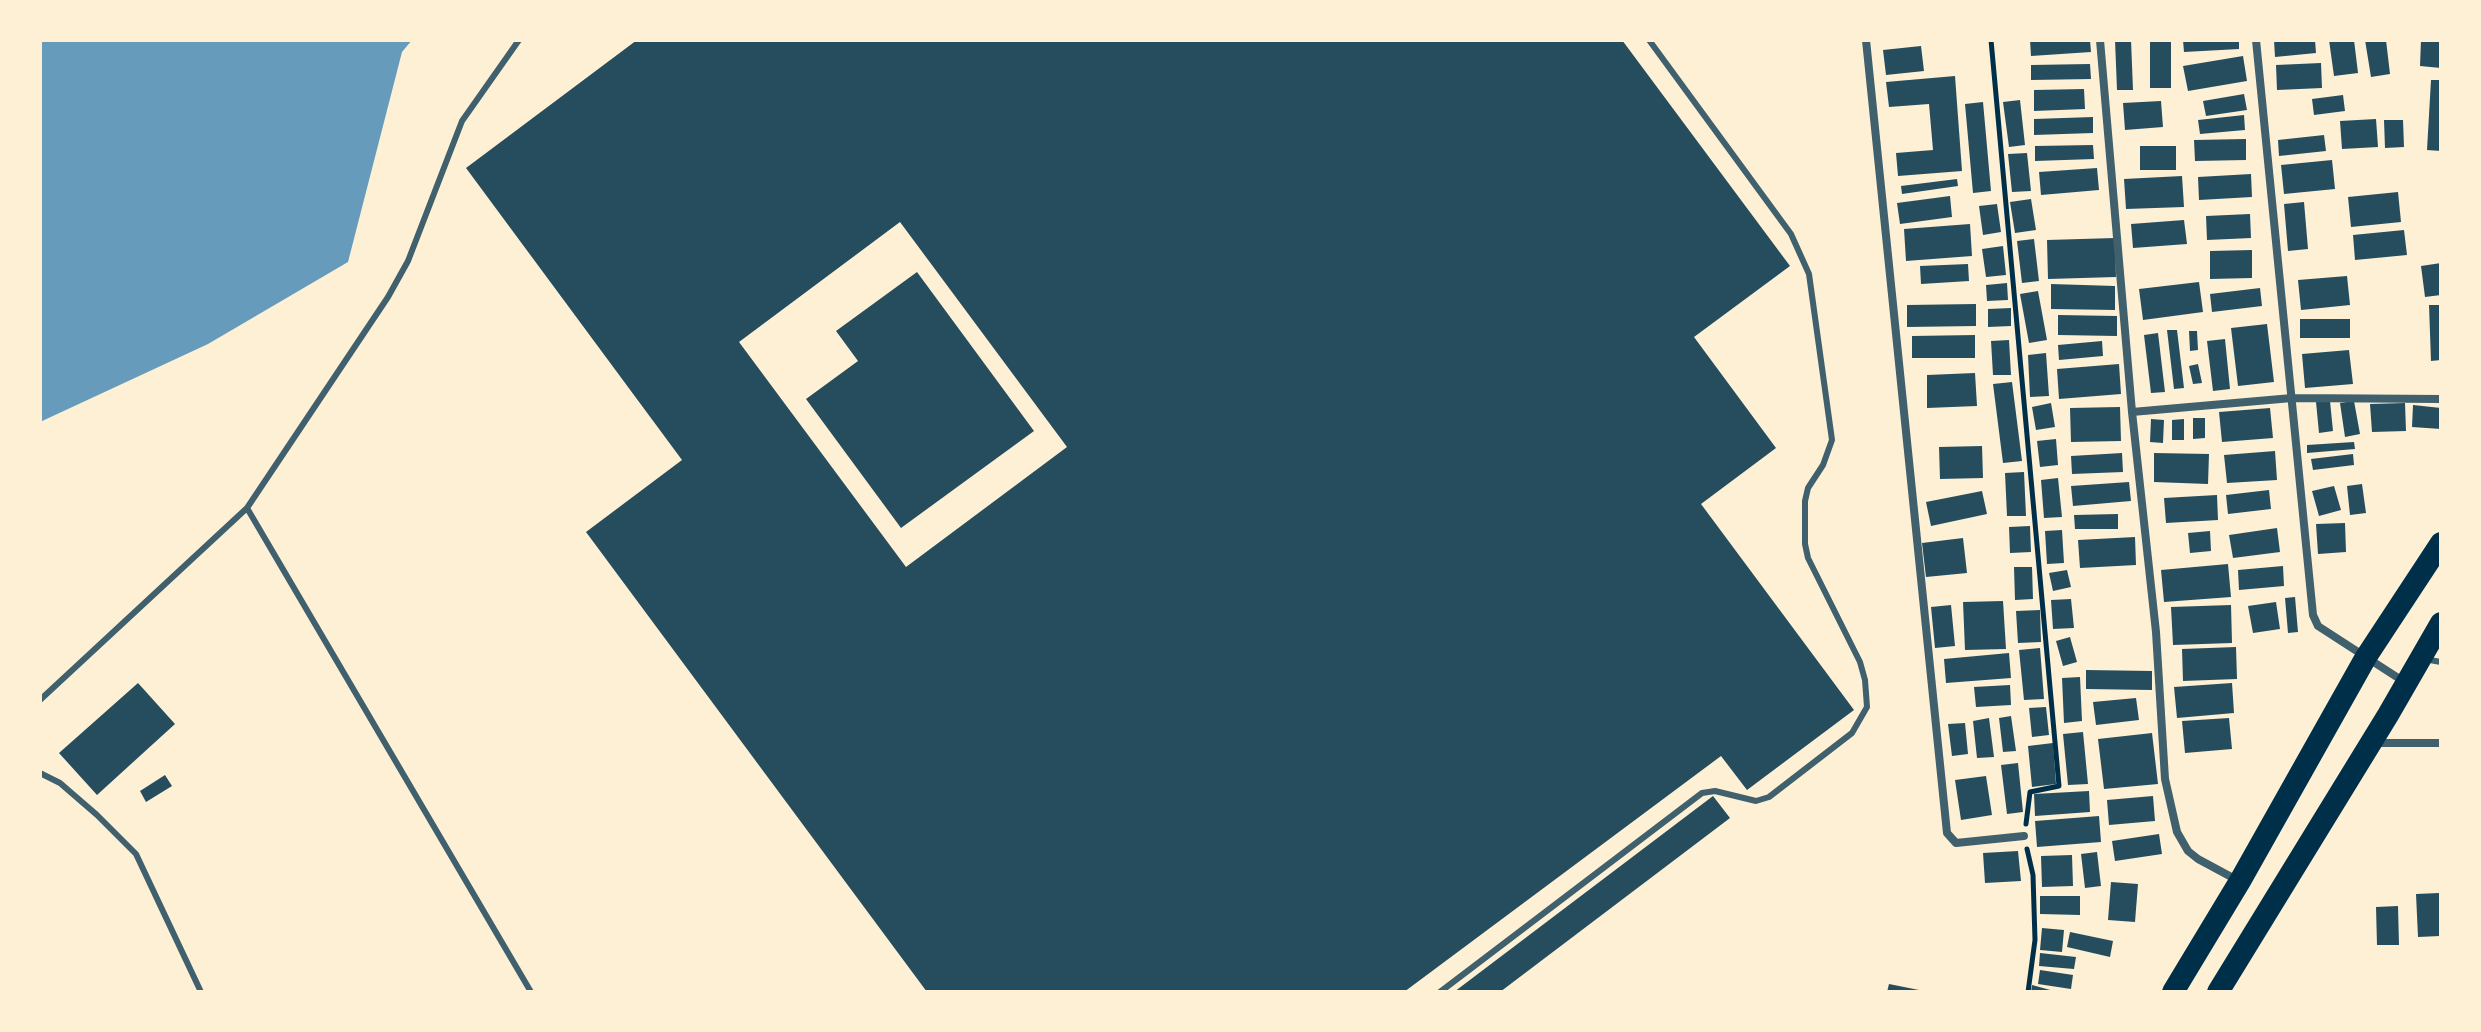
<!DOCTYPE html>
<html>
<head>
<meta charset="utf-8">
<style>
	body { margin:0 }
	#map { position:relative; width:2481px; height:1032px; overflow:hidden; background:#fdf0d5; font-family:Jost,sans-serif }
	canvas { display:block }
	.frame { position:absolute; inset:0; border:42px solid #fdf0d5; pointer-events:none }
</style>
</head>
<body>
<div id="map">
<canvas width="2481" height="1032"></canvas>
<div class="frame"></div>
</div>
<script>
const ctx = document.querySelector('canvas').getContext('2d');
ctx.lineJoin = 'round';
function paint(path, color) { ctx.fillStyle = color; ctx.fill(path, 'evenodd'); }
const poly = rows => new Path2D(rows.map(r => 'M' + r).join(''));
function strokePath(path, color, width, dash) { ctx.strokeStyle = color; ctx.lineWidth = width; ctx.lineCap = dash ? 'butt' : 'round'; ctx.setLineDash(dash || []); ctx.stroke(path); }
paint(poly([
	[40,40,412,40,402,52,348,262,208,344,40,422]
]), '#669bbc');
paint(poly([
	[637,40,1622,40,1790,266,1694,337,1776,448,1701,504,1854,710,1747,790,1721,756,1404,992,927,992,586,532,682,460,466,168],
	[900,222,1067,447,906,567,739,342],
	[2030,40,2090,40,2091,52,2031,56],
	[2115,40,2131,40,2133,90,2117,90],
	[2150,40,2171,40,2171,88,2150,88],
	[2183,40,2239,40,2239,49,2184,52],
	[2274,40,2315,40,2316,53,2275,57],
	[2329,40,2354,40,2358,73,2334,76],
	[2365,40,2386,40,2390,74,2371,77],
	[2421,40,2441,40,2441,68,2420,66],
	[1921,46,1924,71,1886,75,1883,50],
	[2243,56,2247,81,2188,91,2183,66],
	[2321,63,2322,88,2277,90,2276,65],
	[2090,64,2091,79,2031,80,2031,65],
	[1955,76,1962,171,1898,176,1896,153,1933,150,1929,104,1889,107,1886,82],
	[2431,80,2441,80,2441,151,2427,150],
	[2084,89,2085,109,2034,111,2034,90],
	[2244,94,2247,110,2206,116,2203,101],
	[2343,95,2345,111,2314,115,2312,99],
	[2020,100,2025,145,2009,147,2003,102],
	[2161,101,2163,127,2125,130,2123,103],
	[1983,102,1991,191,1973,193,1965,104],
	[2244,115,2245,130,2200,134,2198,120],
	[2093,117,2093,133,2034,135,2034,119],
	[2376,119,2378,147,2342,149,2340,121],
	[2384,120,2403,120,2404,147,2385,148],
	[2324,135,2326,151,2279,156,2278,140],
	[2246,139,2246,160,2195,161,2194,140],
	[2093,145,2094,159,2035,161,2035,146],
	[2140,146,2176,146,2176,170,2140,170],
	[2027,153,2031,191,2012,192,2008,154],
	[2332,160,2335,189,2284,194,2281,165],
	[2097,168,2099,190,2041,195,2039,172],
	[2251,174,2252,197,2199,200,2198,177],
	[2182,176,2184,207,2126,209,2124,179],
	[1957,179,1958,186,1902,194,1901,186],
	[2398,192,2401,222,2351,227,2348,197],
	[1950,196,1952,217,1900,224,1897,203],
	[2031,199,2036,230,2015,233,2010,202],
	[2304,202,2308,249,2288,251,2284,204],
	[1997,204,2001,232,1983,235,1979,206],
	[2250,214,2251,238,2207,240,2206,216],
	[2184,220,2187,244,2133,248,2131,224],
	[1970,224,1972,256,1906,261,1904,229],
	[2404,230,2407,255,2355,260,2353,235],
	[2115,238,2116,277,2048,279,2047,240],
	[2034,239,2039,281,2022,283,2017,241],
	[2003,246,2006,275,1986,277,1982,249],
	[2252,250,2252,278,2210,279,2210,251],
	[2441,263,2441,295,2425,297,2421,266],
	[1968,264,1969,281,1921,284,1920,266],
	[917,272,1034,431,901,528,806,399,858,361,836,331],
	[2347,276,2350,305,2301,310,2298,280],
	[2199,282,2203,312,2143,320,2139,289],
	[2007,283,2008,300,1987,301,1986,285],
	[2051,284,2115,286,2115,310,2051,309],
	[2260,288,2262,306,2212,312,2210,294],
	[2038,291,2047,340,2029,343,2020,294],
	[1976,304,1976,326,1907,327,1907,305],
	[2429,305,2441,305,2441,360,2431,361],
	[2011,308,2011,326,1988,327,1988,309],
	[2058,315,2117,316,2117,336,2058,335],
	[2300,319,2350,319,2350,338,2300,338],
	[2267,324,2274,382,2238,386,2231,328],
	[2167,330,2177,330,2184,388,2174,389],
	[2189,331,2197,331,2198,350,2190,351],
	[2158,333,2165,392,2151,393,2144,335],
	[1975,335,1975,358,1912,358,1912,336],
	[2225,339,2230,389,2213,391,2207,341],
	[2009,340,2011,375,1993,375,1991,341],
	[2102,341,2103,356,2059,360,2058,345],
	[2349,350,2353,384,2305,388,2302,354],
	[2046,353,2049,396,2030,397,2028,355],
	[2119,364,2121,394,2059,399,2057,369],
	[2198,364,2202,383,2193,384,2189,366],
	[1975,373,1977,406,1927,408,1927,375],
	[2012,382,2022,461,2003,463,1993,384],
	[2330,401,2333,431,2319,433,2316,402],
	[2354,401,2360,434,2345,437,2340,403],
	[2051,403,2055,427,2036,430,2032,407],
	[2405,403,2406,431,2372,432,2370,404],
	[2413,405,2441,408,2441,429,2412,427],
	[2120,407,2121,441,2071,442,2070,408],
	[2270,408,2273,438,2222,442,2219,412],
	[2193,418,2205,418,2205,438,2193,439],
	[2151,419,2164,420,2163,443,2150,442],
	[2184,419,2184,440,2172,440,2172,420],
	[2056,439,2058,465,2040,467,2037,441],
	[2354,442,2355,449,2307,453,2307,445],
	[1982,446,1983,478,1940,479,1939,447],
	[2275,451,2277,480,2227,483,2224,455],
	[2122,453,2123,472,2072,474,2071,456],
	[2154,453,2209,454,2208,484,2154,482],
	[2353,454,2354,465,2313,470,2311,459],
	[2024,472,2026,516,2007,516,2005,473],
	[2058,478,2062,517,2044,518,2041,480],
	[2129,482,2131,501,2073,506,2071,486],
	[2362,484,2366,513,2350,515,2347,486],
	[2334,486,2341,510,2319,516,2312,491],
	[2269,490,2271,509,2228,514,2226,495],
	[1982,491,1987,514,1931,526,1926,502],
	[2217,495,2218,520,2166,523,2164,498],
	[2118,514,2118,529,2075,529,2074,515],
	[2345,523,2346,552,2318,554,2316,524],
	[2030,526,2031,552,2010,553,2009,527],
	[2277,528,2280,552,2233,558,2229,535],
	[2062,530,2064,563,2047,564,2045,531],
	[2210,531,2211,551,2190,553,2188,533],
	[2135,537,2136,565,2080,568,2078,540],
	[1963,538,1967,573,1926,577,1922,543],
	[2228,564,2231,597,2164,602,2161,570],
	[2283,566,2284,586,2239,590,2238,570],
	[2014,567,2032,567,2033,599,2015,600],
	[2067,570,2071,587,2053,591,2049,573],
	[2295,597,2298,632,2288,633,2285,598],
	[2071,599,2074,628,2053,629,2051,600],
	[2003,601,2006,649,1965,650,1963,602],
	[2276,602,2280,629,2253,633,2248,606],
	[1951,605,1955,646,1935,648,1931,607],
	[2231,605,2232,643,2173,645,2171,607],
	[2040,610,2041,642,2018,643,2016,611],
	[2070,637,2077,662,2063,666,2056,641],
	[2236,647,2237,679,2183,681,2182,649],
	[2040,648,2044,699,2024,700,2019,650],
	[2009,653,2011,678,1946,683,1944,659],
	[2086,670,2152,671,2152,690,2086,689],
	[2080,677,2082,721,2064,723,2062,678],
	[138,683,175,724,97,795,59,753],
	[2232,683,2234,713,2177,718,2174,687],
	[2010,685,2011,705,1976,707,1974,687],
	[2136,698,2139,720,2096,725,2093,702],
	[2046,707,2049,735,2032,737,2029,708],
	[2011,716,2016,751,2003,752,1999,718],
	[1989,718,1994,757,1977,758,1973,721],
	[2229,718,2232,749,2185,753,2182,721],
	[1965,723,1968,754,1952,756,1948,724],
	[2083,732,2088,784,2068,785,2063,734],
	[2152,733,2158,784,2104,789,2098,739],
	[2053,743,2056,784,2032,787,2028,746],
	[2018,763,2023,812,2007,814,2001,765],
	[165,775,172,786,146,802,140,791],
	[1986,776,1992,815,1961,820,1955,780],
	[2089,791,2090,812,2035,816,2034,794],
	[1713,796,1730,818,1500,992,1454,992],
	[2153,796,2155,821,2109,825,2107,800],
	[2099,816,2101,842,2037,847,2035,821],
	[2159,834,2162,854,2115,861,2112,841],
	[2018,851,2021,881,1985,883,1983,853],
	[2097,852,2101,886,2085,888,2081,854],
	[2072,855,2073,886,2042,887,2041,856],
	[2111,882,2138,884,2135,922,2108,920],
	[2439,893,2440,936,2418,937,2416,894],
	[2040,896,2080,896,2080,915,2040,914],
	[2398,906,2399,945,2377,945,2376,907],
	[2042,928,2064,930,2062,952,2040,950],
	[2070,932,2113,941,2110,957,2067,947],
	[2040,953,2076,957,2074,969,2039,966],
	[2040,970,2073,975,2071,989,2038,984],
	[1889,984,1924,991,1924,992,1887,992],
	[2032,985,2054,991,2054,992,2031,992]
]), '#264d5e');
strokePath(poly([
	[1991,40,2059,786,2030,792,2026,824],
	[2027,849,2033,875,2035,940,2028,992]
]), '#003049', 5);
strokePath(poly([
	[247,508,531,992],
	[2424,659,2441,662],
	[40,700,247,508,388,297,408,261,462,121,519,40],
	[40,773,60,783,97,815,136,854,201,992],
	[1440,992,1702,793,1715,791,1756,801,1769,797,1852,733,1867,707,1865,680,1860,662,1808,558,1805,544,1805,501,1808,488,1823,465,1832,440,1809,274,1791,234,1649,40]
]), '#3f606c', 6);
strokePath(poly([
	[1866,40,1947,833,1956,843,2024,836],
	[2100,40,2132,412,2156,632,2165,779,2177,832,2188,851,2198,859,2237,880],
	[2256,40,2313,615,2318,626,2406,683],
	[2132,412,2292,398,2441,399],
	[2376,743,2441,743]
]), '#3f606c', 8);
strokePath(poly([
	[2173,992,2240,881,2366,657,2441,543],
	[2218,992,2388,715,2441,623]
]), '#003049', 22);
</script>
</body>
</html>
